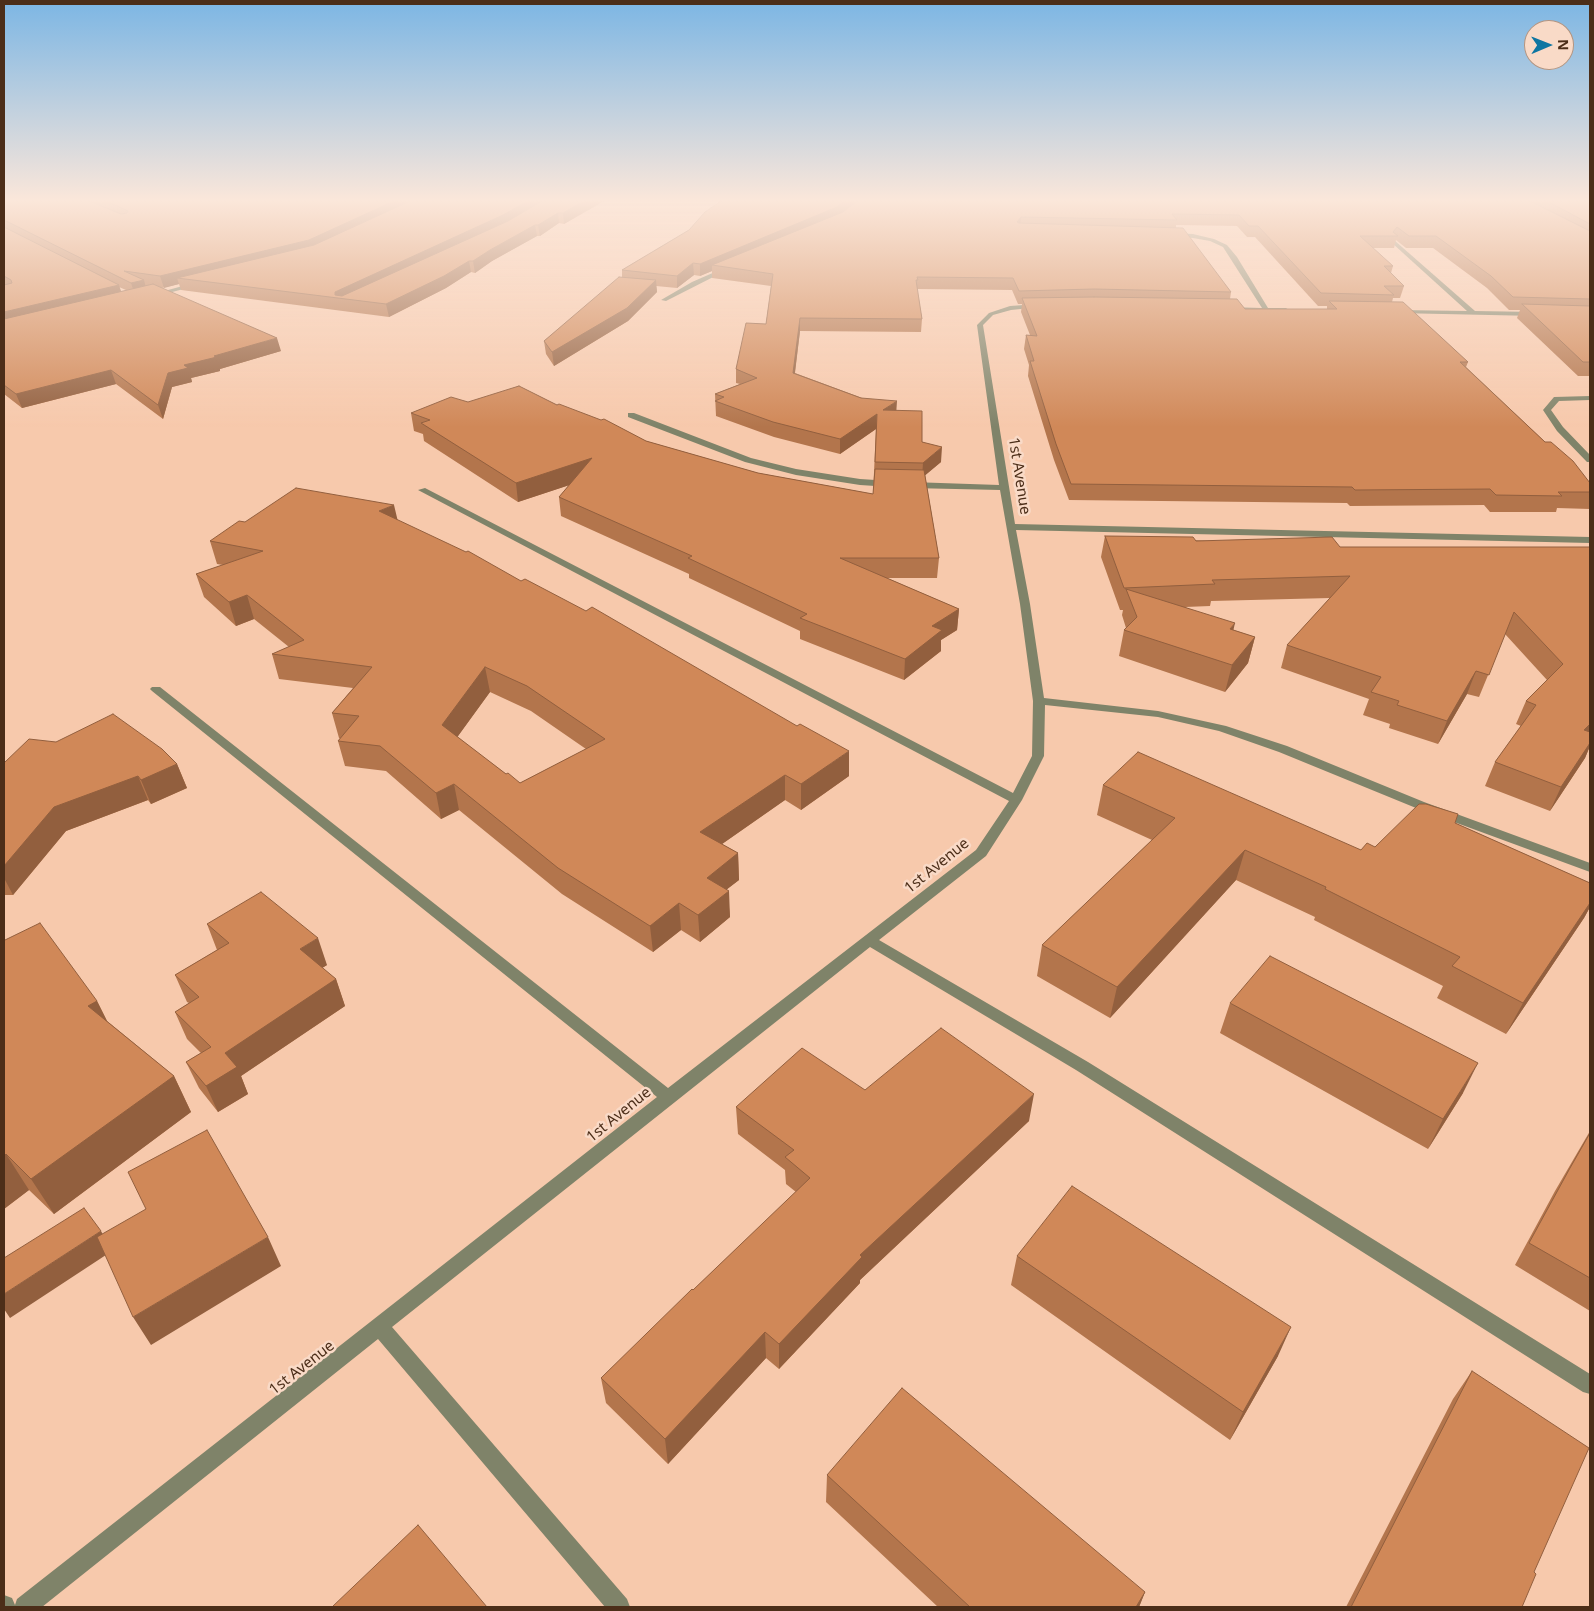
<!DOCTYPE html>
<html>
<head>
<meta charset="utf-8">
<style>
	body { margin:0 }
	#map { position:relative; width:1594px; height:1611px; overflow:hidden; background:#f7c9ac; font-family:"Noto Sans",sans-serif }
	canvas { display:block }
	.frame { position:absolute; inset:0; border:5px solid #4c2e19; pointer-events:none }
	.north { position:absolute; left:1524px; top:20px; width:50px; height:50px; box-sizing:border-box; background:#f9dac7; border:1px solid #b49581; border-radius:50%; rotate:89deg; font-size:14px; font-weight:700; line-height:20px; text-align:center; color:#4c2e19 }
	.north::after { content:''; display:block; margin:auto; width:18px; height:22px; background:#0f76a2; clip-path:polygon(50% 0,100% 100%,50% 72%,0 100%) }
</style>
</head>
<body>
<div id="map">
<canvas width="1594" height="1611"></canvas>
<div class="frame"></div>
<div class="north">N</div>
</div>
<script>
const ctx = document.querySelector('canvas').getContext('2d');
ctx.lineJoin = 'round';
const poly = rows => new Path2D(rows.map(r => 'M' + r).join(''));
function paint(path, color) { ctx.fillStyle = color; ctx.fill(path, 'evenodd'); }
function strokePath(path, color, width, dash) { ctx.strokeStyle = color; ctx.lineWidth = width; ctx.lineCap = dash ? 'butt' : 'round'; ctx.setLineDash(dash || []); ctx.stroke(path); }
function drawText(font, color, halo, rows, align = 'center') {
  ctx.font = font + ' "Noto Sans",sans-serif'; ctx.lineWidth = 5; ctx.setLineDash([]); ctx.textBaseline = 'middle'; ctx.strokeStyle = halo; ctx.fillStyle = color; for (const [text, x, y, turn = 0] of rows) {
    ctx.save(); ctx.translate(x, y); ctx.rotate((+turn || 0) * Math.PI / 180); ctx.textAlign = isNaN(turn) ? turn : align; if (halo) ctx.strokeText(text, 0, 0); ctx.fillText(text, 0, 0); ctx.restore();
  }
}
paint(poly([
	[1172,233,1193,234,1214,239,1227,245,1237,257,1268,308,1286,308,1289,310,1286,312,1226,310,1226,308,1228,307,1262,308,1223,247,1210,241,1193,238,1170,236,1172,233],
	[1394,240,1475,311,1536,312,1539,314,1536,316,1396,313,1396,311,1398,310,1467,311,1392,243,1394,240],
	[724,268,729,269,666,301,661,300,692,282,724,268],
	[197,282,199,285,153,297,150,295,197,282],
	[1038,304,1041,306,1040,307,1011,310,993,315,983,325,1015,524,1590,537,1590,543,1016,530,1030,604,1044,698,1158,711,1226,726,1287,746,1424,802,1590,863,1590,872,1416,808,1279,752,1219,731,1158,717,1045,705,1044,756,1022,800,986,856,879,940,1088,1062,1590,1374,1590,1394,1583,1392,1076,1070,870,947,392,1327,627,1599,630,1607,605,1607,378,1339,42,1607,4,1607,4,1595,12,1598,15,1605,17,1599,657,1097,152,691,150,689,152,687,160,687,668,1088,976,850,1009,801,418,490,425,488,1013,793,1032,756,1033,701,1020,604,1000,490,911,488,907,485,911,482,999,485,977,325,989,313,1010,306,1038,304],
	[1590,396,1590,400,1559,401,1551,410,1563,427,1590,455,1590,462,1587,462,1557,431,1543,410,1554,397,1590,396],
	[628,413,634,413,751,458,796,469,860,479,891,481,895,484,891,487,860,485,796,475,745,462,628,417,628,413]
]), '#7f8369');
paint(poly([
	[4,201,604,201,564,224,559,223,540,236,537,236,492,261,475,273,471,272,446,288,389,317,181,290,179,284,162,288,281,351,220,369,220,371,191,378,192,382,172,387,163,419,116,384,22,408,4,394],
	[119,287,126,290,121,292],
	[721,201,1590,201,1590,376,1578,376,1517,318,1520,310,1509,310,1487,288,1433,248,1406,248,1396,240,1394,248,1373,248,1393,266,1391,273,1404,286,1400,298,1393,298,1392,302,1468,362,1466,367,1545,442,1590,483,1590,509,1557,508,1556,512,1490,512,1484,505,1350,506,1347,503,1069,500,1054,460,1028,376,1029,365,1024,349,1026,335,1030,335,1021,312,1022,304,1018,304,1012,290,917,289,922,319,921,332,800,331,795,373,897,411,922,442,941,462,925,475,939,558,937,578,887,578,959,609,957,630,941,640,941,651,904,680,800,639,800,631,689,578,689,574,561,516,559,497,569,485,518,502,424,441,423,434,414,431,411,413,468,402,557,405,646,441,758,473,873,494,876,429,840,454,774,437,716,416,715,394,740,384,736,383,736,369,766,324,771,286,712,278,712,271,700,276,694,275,677,288,656,286,657,292,628,321,554,366,546,354,544,341,622,277,622,270,689,230],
	[1176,225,1237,226,1247,237,1255,237,1318,306,1327,306,1327,309,1245,309,1230,299,1231,292,1176,228],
	[397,520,849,776,801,810,785,800,722,844,738,853,739,880,727,889,730,917,700,942,681,930,653,952,562,894,459,810,441,819,386,771,345,766,338,741,340,738,339,738,332,713,353,688,279,679,272,654,289,647,254,619,236,626,204,597,196,574,223,565,217,564,210,541,245,522],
	[490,692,531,711,586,749,520,783,506,774,457,737],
	[1105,536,1340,547,1590,547,1590,746,1585,758,1550,811,1485,786,1495,762,1521,726,1516,724,1526,701,1547,680,1505,634,1479,697,1467,694,1438,744,1389,728,1390,724,1363,715,1369,699,1281,668,1287,645,1330,598,1211,601,1210,606,1185,607,1234,630,1255,637,1248,663,1225,692,1119,656,1124,630,1126,628,1122,615,1123,610,1120,610,1101,557],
	[4,763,177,764,187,788,151,804,148,800,66,831,13,895,4,895],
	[1103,785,1361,850,1375,847,1455,823,1590,883,1590,907,1584,918,1506,1034,1437,998,1443,986,1314,920,1315,917,1236,880,1110,1018,1037,976,1042,945,1152,840,1097,815],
	[207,924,327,965,322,968,336,979,345,1006,241,1076,248,1094,218,1112,199,1088,186,1062,201,1053,187,1039,175,1012,189,1003,187,1002,175,975,217,950],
	[5,940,97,1001,107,1021,174,1076,191,1112,54,1214,29,1190,4,1209],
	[1230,1003,1463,1093,1428,1149,1220,1033],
	[865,1090,1029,1121,860,1280,860,1283,779,1369,766,1358,668,1464,606,1403,601,1378,796,1192,786,1184,785,1170,738,1134,736,1107],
	[1590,1131,1590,1311,1515,1265,1555,1191],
	[1017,1256,1278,1356,1230,1440,1011,1285],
	[1472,1371,1534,1572,1522,1607,1346,1607,1453,1399],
	[827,1475,1145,1592,1139,1607,938,1607,826,1502]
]), '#b3754c');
paint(poly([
	[394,201,419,201,311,251,177,278,179,284,164,288,160,276],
	[528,201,548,201,349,299,335,295,335,292],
	[584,201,604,201,564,224,563,213],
	[844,201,858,201,837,218,712,265,712,271,700,276,700,264],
	[558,213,559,223,540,236,538,225],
	[1021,217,1020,228,1017,222],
	[535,225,537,236,492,261,475,273,473,261,490,250],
	[469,261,471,272,446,288,389,317,386,304],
	[693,263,694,275,677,288,677,276],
	[144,280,147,292,135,295,131,283],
	[656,280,657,292,628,321,554,366,552,352],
	[119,285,123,297,4,326,4,312],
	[800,318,800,331,793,387,793,373],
	[277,338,281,351,220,369,220,371,191,378,192,382,172,387,163,419,158,405,168,373,184,365,214,356],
	[111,370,116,384,22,408,16,394],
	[897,401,896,416,883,410],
	[877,414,876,429,840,454,840,439],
	[942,447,941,462,922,478,923,463],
	[592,458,594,477,518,502,516,483],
	[394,505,399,526,379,511],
	[247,595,254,619,236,626,229,602],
	[959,609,957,630,941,640,941,651,904,680,905,659,932,626],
	[1235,623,1229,649,1230,629],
	[1255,637,1248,663,1225,692,1232,665],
	[485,667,490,692,448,750,442,725],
	[1476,671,1467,694,1438,744,1447,721],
	[1590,724,1590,734,1584,730],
	[1590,743,1590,746,1585,758,1550,811,1561,787],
	[849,751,849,776,801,810,801,784],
	[177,764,187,788,151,804,141,780],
	[785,775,785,800,702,858,700,832],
	[138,776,148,800,66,831,13,895,4,878,4,866,54,807],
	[454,784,459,810,441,819,436,793],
	[1245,850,1236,880,1110,1018,1117,987],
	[738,853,739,880,708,904,707,878],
	[729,891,730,917,700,942,698,915],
	[679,903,681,930,653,952,650,926],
	[1590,903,1590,907,1584,918,1506,1034,1523,1003],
	[318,938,327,965,309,976,300,949],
	[336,979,345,1006,241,1076,248,1094,218,1112,206,1086,225,1053],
	[97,1001,115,1037,88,1006],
	[1478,1063,1463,1093,1428,1149,1443,1119],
	[174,1076,191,1112,54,1214,31,1179],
	[1034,1094,1029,1121,860,1280,860,1283,779,1369,779,1344,860,1255],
	[6,1154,29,1190,4,1209,4,1156],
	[101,1231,112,1251,10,1318,4,1309,4,1294],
	[268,1237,281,1266,151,1345,133,1317],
	[1291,1327,1278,1356,1230,1440,1243,1412],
	[765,1332,766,1358,668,1464,665,1439],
	[1145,1592,1139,1607,1136,1607]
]), '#925f3e');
const building = poly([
	[4,201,89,201,121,214,127,213,128,211,106,201,394,201,309,240,160,276,124,271,144,280,131,283,4,220,4,201],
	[410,201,528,201,503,215,335,292,335,295,342,296,508,221,542,201,584,201,563,213,558,213,538,225,535,225,490,250,473,261,469,261,444,276,386,304,177,278,314,245,410,201],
	[721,201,844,201,837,207,700,264,693,263,677,276,622,270,689,230,705,212,721,201],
	[857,201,1530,201,1590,231,1590,299,1513,297,1491,276,1436,236,1409,236,1397,227,1393,232,1398,236,1360,236,1393,266,1384,266,1404,286,1384,286,1394,295,1321,293,1258,226,1249,226,1239,215,1172,214,1177,220,1021,217,1017,222,1019,223,1183,228,1231,292,1094,289,1019,291,1013,278,917,277,918,280,916,280,922,319,800,318,793,373,861,398,897,401,883,410,922,411,922,442,942,447,923,463,875,462,877,414,840,439,773,422,715,401,724,397,715,394,757,378,736,369,746,323,766,324,773,274,712,265,843,212,857,201],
	[1547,201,1590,201,1590,224,1547,201],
	[4,227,119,285,4,312,4,285,12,283,11,280,4,276,4,227],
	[619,277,656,280,627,308,552,352,544,341,619,277],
	[153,284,277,338,214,356,217,357,184,365,188,368,168,373,158,405,111,370,16,394,4,385,4,319,153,284],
	[1094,297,1237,299,1245,309,1337,309,1329,301,1403,302,1468,362,1460,362,1545,442,1551,442,1573,461,1590,483,1590,492,1558,492,1562,496,1496,495,1490,489,1355,490,1352,487,1071,484,1056,444,1030,361,1034,361,1026,335,1037,336,1022,298,1094,297],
	[1522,304,1590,306,1590,362,1583,362,1522,304],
	[519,386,557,405,559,404,601,420,604,419,646,441,758,473,873,494,875,469,924,470,939,558,840,558,959,609,932,626,942,630,905,659,800,618,807,614,688,558,692,556,559,497,592,458,516,483,421,423,430,420,411,413,451,397,468,402,519,386],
	[296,488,394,505,379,511,466,552,468,551,521,581,525,579,586,611,592,607,797,726,800,724,849,751,801,784,785,775,700,832,738,853,707,878,729,891,698,915,679,903,650,926,558,868,454,784,436,793,380,746,338,741,359,716,332,713,372,667,272,654,304,640,247,595,229,602,196,574,263,551,210,541,239,521,245,522,296,488],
	[485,667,527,686,605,739,520,783,508,773,506,774,442,725,485,667],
	[1105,536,1193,537,1196,541,1332,537,1340,547,1590,547,1590,724,1584,730,1590,732,1590,743,1561,787,1495,762,1536,705,1526,701,1563,664,1514,612,1489,675,1476,671,1447,721,1397,705,1399,701,1371,692,1381,677,1287,645,1350,576,1212,580,1215,584,1124,588,1105,536],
	[1126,589,1235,623,1230,629,1255,637,1232,665,1124,630,1137,617,1126,589],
	[113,714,162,749,177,764,141,780,138,776,54,807,4,866,4,763,29,739,56,742,113,714],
	[1138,752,1361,850,1367,843,1375,847,1419,804,1426,804,1458,814,1455,823,1590,883,1590,903,1523,1003,1452,966,1460,957,1325,889,1326,887,1245,850,1117,987,1042,945,1175,818,1103,785,1138,752],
	[261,892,318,938,300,949,336,979,225,1053,237,1067,206,1086,186,1062,211,1047,175,1012,199,997,175,975,229,943,207,924,261,892],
	[40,923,97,1001,88,1006,174,1076,31,1179,6,1154,4,1156,4,939,5,940,40,923],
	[1270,956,1478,1063,1443,1119,1230,1003,1270,956],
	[941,1028,1034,1094,860,1255,862,1257,779,1344,765,1332,665,1439,601,1378,692,1289,693,1290,810,1178,785,1157,794,1150,736,1107,802,1048,865,1090,941,1028],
	[207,1130,268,1237,133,1317,97,1237,146,1209,128,1172,207,1130],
	[1590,1133,1590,1278,1529,1243,1570,1168,1590,1133],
	[1072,1186,1291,1327,1243,1412,1017,1256,1072,1186],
	[84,1208,101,1231,4,1294,4,1258,84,1208],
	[1472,1371,1589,1448,1534,1572,1536,1574,1522,1607,1351,1607,1472,1371],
	[902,1388,1145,1592,1136,1607,970,1607,827,1475,902,1388],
	[418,1525,487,1607,332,1607,418,1525]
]);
paint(building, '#d08858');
strokePath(building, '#925f3e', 1);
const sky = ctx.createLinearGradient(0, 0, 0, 427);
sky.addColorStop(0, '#7cb6e4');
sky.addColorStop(0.47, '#fbe7da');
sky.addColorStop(1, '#fbe7da00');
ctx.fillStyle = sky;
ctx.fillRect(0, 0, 1594, 427);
drawText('15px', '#4c2e19', '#f9dac7', [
	["1st Avenue",1019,476,81],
	["1st Avenue",937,866,-39],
	["1st Avenue",619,1115,-39],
	["1st Avenue",302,1368,-38]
]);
</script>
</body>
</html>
